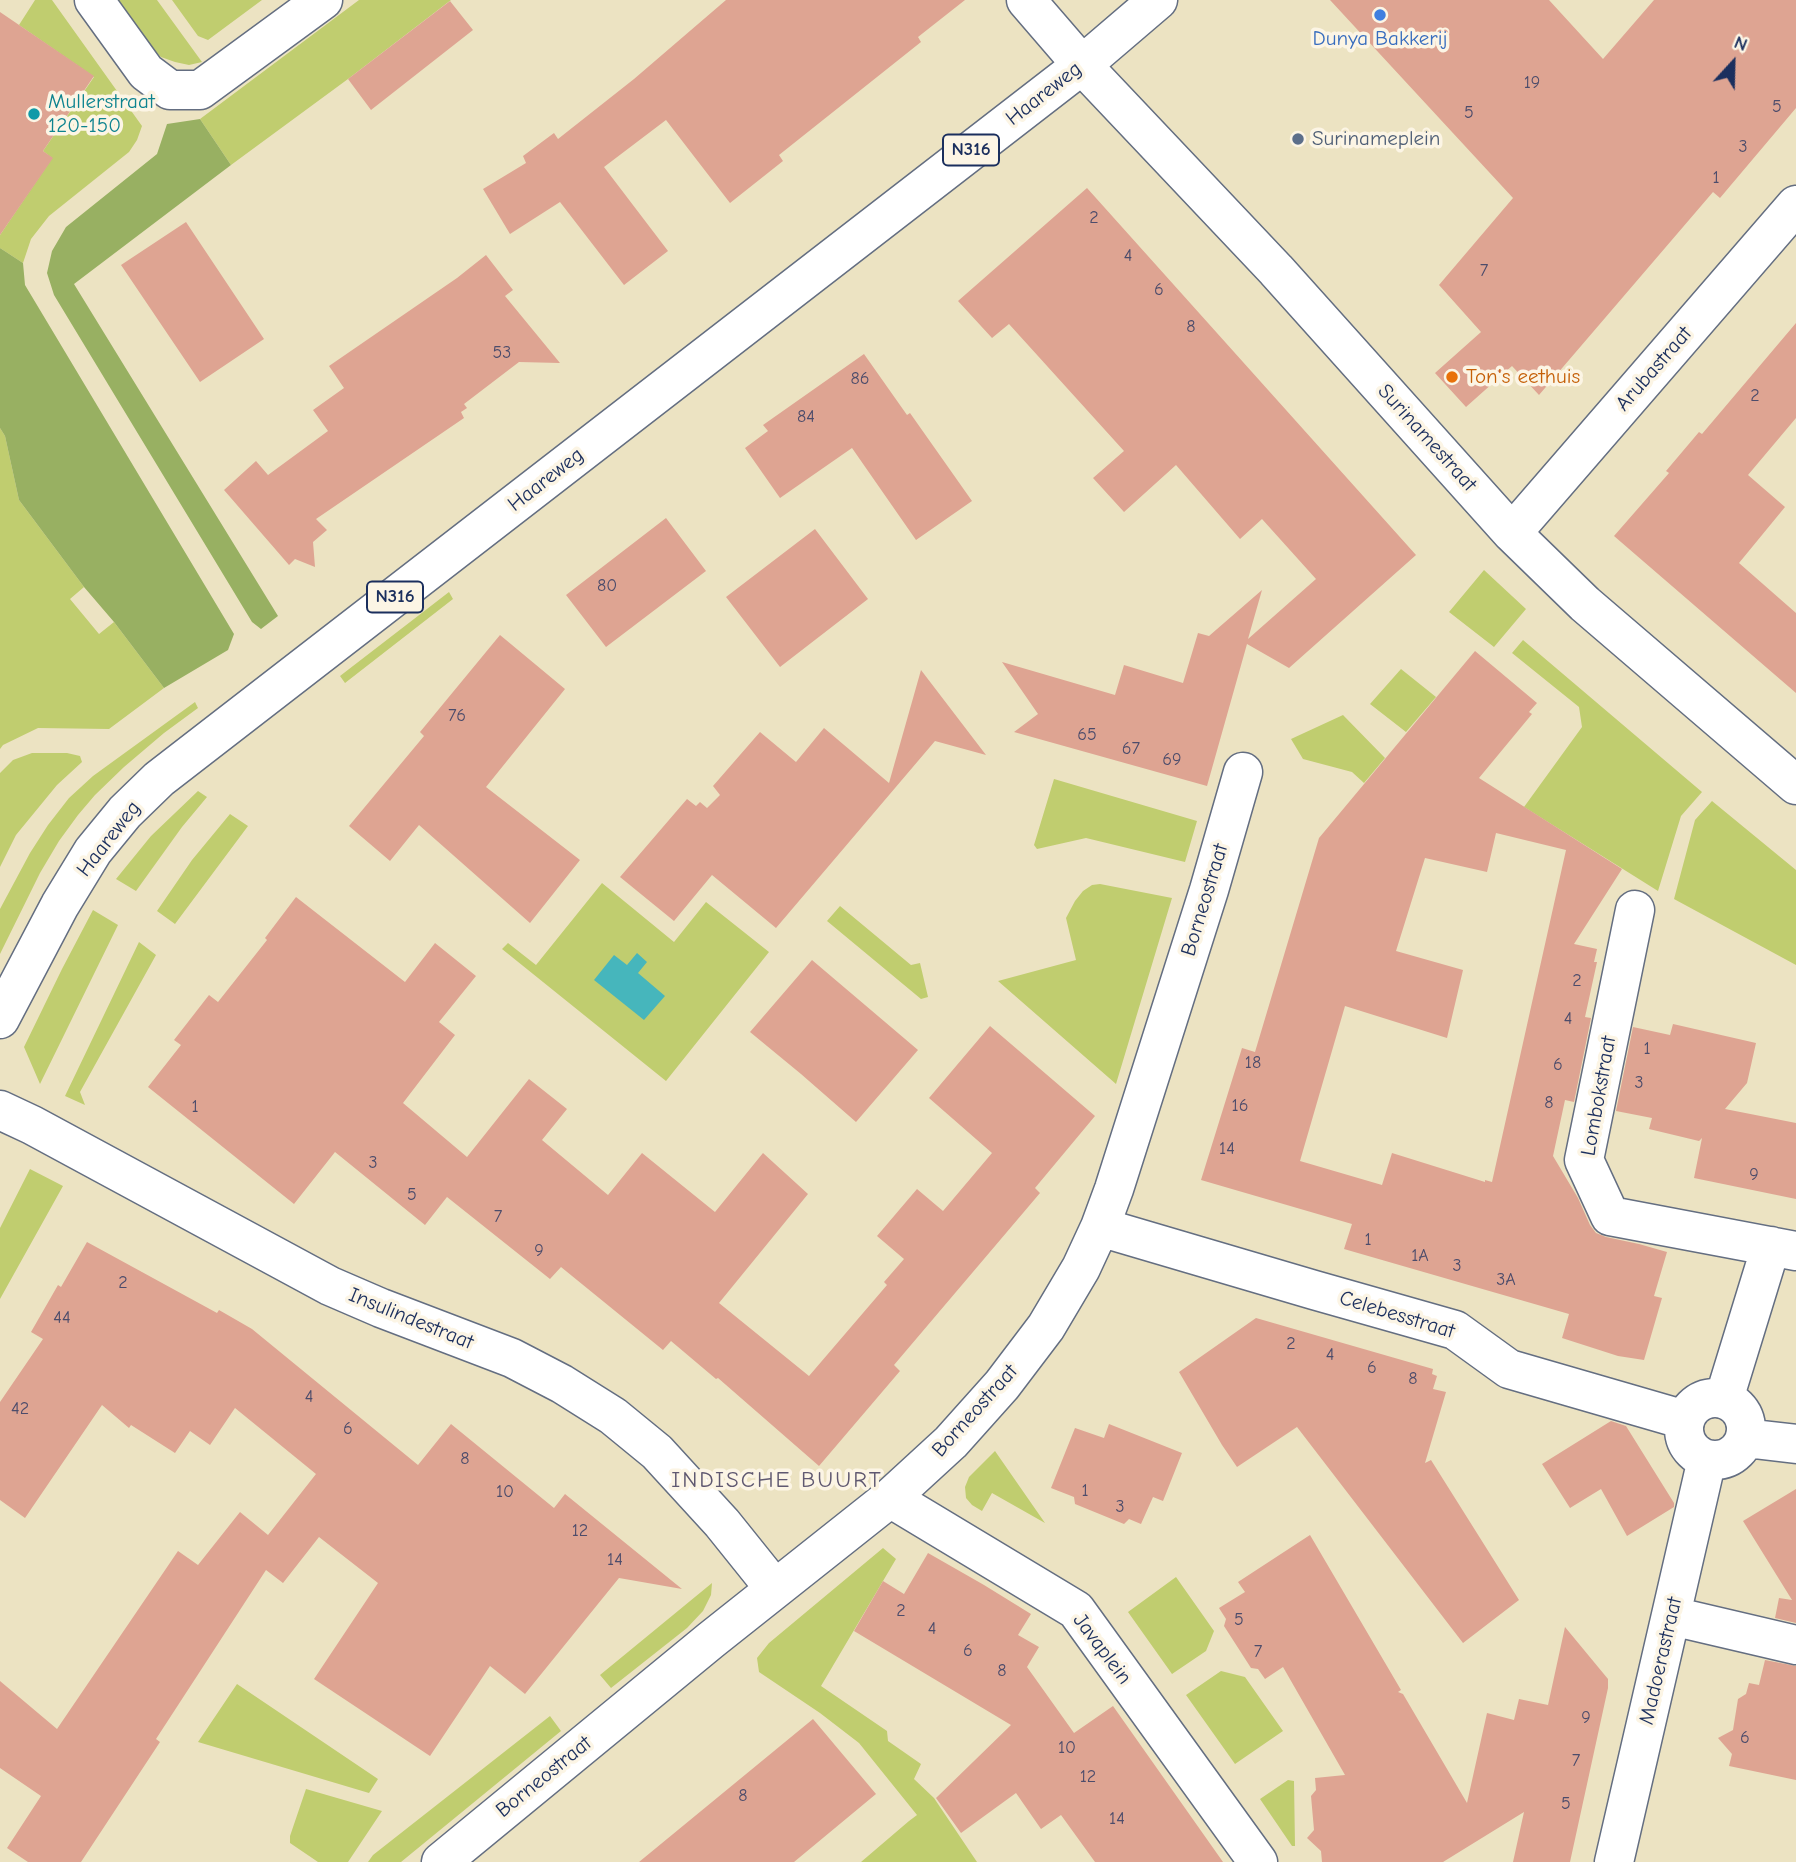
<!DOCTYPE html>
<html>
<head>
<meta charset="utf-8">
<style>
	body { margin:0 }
	#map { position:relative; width:1796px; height:1862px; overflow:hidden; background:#ece3c2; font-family:"Comic Neue",sans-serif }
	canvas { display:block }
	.north { position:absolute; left:1698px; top:28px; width:70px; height:70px; -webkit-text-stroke:5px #fcf5e5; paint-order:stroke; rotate:22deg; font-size:19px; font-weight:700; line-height:28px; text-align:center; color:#1b2f5e }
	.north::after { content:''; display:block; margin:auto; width:24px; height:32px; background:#1b2f5e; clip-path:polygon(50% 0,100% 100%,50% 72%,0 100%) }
</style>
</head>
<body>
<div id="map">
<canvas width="1796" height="1862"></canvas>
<div class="north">N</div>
</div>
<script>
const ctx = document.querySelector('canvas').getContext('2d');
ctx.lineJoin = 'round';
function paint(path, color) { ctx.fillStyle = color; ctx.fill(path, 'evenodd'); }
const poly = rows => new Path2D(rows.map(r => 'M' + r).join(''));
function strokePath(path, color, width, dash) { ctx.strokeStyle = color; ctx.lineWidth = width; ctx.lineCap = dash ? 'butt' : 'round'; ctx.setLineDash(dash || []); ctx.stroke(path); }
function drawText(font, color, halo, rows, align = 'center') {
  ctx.font = font + ' "Comic Neue",sans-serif'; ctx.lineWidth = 7; ctx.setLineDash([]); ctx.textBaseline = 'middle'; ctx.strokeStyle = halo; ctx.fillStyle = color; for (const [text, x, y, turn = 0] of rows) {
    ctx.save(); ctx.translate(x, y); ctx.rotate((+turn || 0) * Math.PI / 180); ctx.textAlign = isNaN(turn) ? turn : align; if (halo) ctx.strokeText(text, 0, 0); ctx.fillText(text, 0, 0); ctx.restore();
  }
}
paint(poly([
	[35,0,52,0,142,126,137,140,129,152,49,216,31,239,23,263,0,248,0,235,52,158,43,151,94,77,19,25],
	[115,0,157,0,202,62,189,65,175,62,161,57,148,45],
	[172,0,262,0,208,40,198,36],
	[359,0,451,0,348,79,231,165,200,119],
	[0,428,5,436,19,500,84,587,70,599,99,634,114,622,164,688,109,729,38,728,3,745,0,749],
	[1484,570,1526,609,1494,647,1449,612],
	[449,592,453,599,345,683,340,676],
	[1523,640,1702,792,1681,816,1658,891,1524,807,1582,727,1579,707,1512,653],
	[1401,669,1436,697,1406,732,1370,704],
	[195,702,198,708,164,733,124,767,95,795,78,815,59,841,40,873,0,954,0,909,30,853,48,825,69,798,93,776],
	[1343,715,1385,758,1364,783,1352,772,1303,759,1291,739],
	[32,753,67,753,80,756,82,762,57,785,16,835,0,867,0,773,13,760],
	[1054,779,1197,821,1185,862,1086,838,1037,849,1034,845],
	[198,791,207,797,182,827,136,891,116,879,151,836],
	[1712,801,1796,870,1796,965,1674,899,1695,820],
	[230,814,248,826,175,924,157,911,192,860],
	[602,883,674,942,706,902,769,952,666,1081,502,949,508,943,536,965],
	[1100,884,1172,898,1116,1084,998,981,1076,960,1066,918,1075,901,1083,891,1092,885],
	[840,906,911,965,920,963,928,997,921,999,827,921],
	[93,910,118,925,40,1084,24,1047,62,969],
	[139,942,156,955,80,1092,85,1105,65,1096],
	[30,1169,63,1186,0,1299,0,1228],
	[995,1451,1045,1523,992,1493,982,1511,972,1505,966,1498,965,1487,969,1477],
	[883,1548,896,1559,821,1686,887,1731,888,1741,921,1764,914,1779,934,1798,977,1862,861,1862,909,1821,917,1815,859,1743,820,1713,759,1672,757,1658,769,1643],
	[1176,1577,1214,1631,1206,1651,1172,1674,1128,1612],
	[712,1583,711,1595,703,1611,687,1628,611,1688,600,1675],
	[1221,1671,1245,1677,1283,1731,1235,1764,1186,1695],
	[237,1684,378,1779,369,1793,198,1742],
	[550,1716,561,1731,401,1862,368,1862,373,1855],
	[1288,1780,1294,1781,1295,1846,1292,1846,1260,1799],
	[306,1789,382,1811,348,1862,318,1862,290,1843,290,1836]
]), '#c0cd6f');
paint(poly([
	[200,119,231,165,74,284,278,616,261,629,252,622,54,295,47,273,52,251,66,227,157,154,167,124],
	[0,248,23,263,25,285,234,634,228,650,164,688,114,622,84,587,19,500,5,436,0,428]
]), '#98b062');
paint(poly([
	[637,953,647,962,638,973,665,996,644,1020,594,980,614,955,627,965]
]), '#46b6bc');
paint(poly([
	[726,0,965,0,918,37,921,42,779,155,783,161,730,203,666,120,604,167,668,251,624,285,560,202,510,234,483,189,526,163,523,156,554,133,558,139,634,79],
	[1330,0,1549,0,1603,59,1654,0,1796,0,1796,108,1720,198,1713,192,1539,395,1512,366,1466,407,1435,373,1481,332,1439,285,1513,198],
	[450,1,473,30,371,110,348,79],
	[0,12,94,76,43,151,53,158,0,235],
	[1087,188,1416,555,1289,668,1247,644,1207,786,1014,732,1038,714,1002,662,1115,695,1124,665,1183,683,1198,633,1209,636,1262,590,1248,639,1316,579,1262,519,1240,539,1176,465,1124,512,1093,478,1124,451,1009,324,992,338,958,301],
	[186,222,264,339,200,382,121,265],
	[486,255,513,290,505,296,560,363,519,362,464,404,467,408,461,412,464,418,316,519,327,530,313,542,315,567,295,559,289,565,224,490,256,461,268,475,328,431,313,410,344,388,329,366,457,278],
	[1796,323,1796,418,1748,475,1785,507,1739,563,1796,613,1796,693,1614,536,1669,473,1666,471,1699,432,1702,434],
	[864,354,907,415,910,413,972,501,916,540,852,448,780,498,745,448,768,431,763,425],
	[666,518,706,571,606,647,566,595],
	[815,529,868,599,780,667,726,597],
	[500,635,565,689,486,787,580,860,530,923,419,825,390,861,349,826,424,736,420,732],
	[1475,651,1537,703,1529,712,1532,714,1479,778,1622,869,1574,944,1597,949,1594,962,1597,962,1585,1017,1591,1018,1574,1102,1565,1100,1553,1156,1578,1198,1590,1225,1596,1233,1606,1237,1639,1244,1667,1252,1654,1296,1662,1298,1644,1360,1618,1356,1562,1338,1569,1314,1344,1249,1352,1224,1201,1180,1242,1048,1255,1052,1319,838],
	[1496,833,1566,850,1492,1182,1485,1180,1485,1182,1392,1153,1382,1185,1300,1161,1345,1006,1447,1038,1463,970,1396,951,1425,858,1487,872],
	[921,670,986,755,935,741,776,928,712,875,674,921,620,877,687,799,696,806,700,802,707,808,720,795,713,786,760,732,796,762,824,728,889,783],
	[296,897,405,982,435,943,476,976,439,1022,455,1035,403,1103,467,1157,529,1079,567,1109,542,1140,608,1195,642,1153,715,1212,763,1153,808,1194,719,1303,809,1376,887,1285,884,1282,904,1259,877,1236,917,1189,943,1211,992,1153,929,1098,990,1026,1095,1116,1035,1188,1040,1193,894,1365,900,1371,819,1466,718,1378,716,1379,671,1341,663,1350,561,1267,550,1279,447,1197,425,1225,335,1152,294,1204,148,1087,181,1045,174,1040,209,995,218,1002,267,940,265,938],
	[812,960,918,1050,856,1122,801,1074,750,1032],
	[1673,1024,1756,1043,1747,1083,1725,1109,1796,1123,1796,1199,1694,1178,1702,1138,1699,1141,1649,1129,1652,1118,1616,1111,1633,1027,1670,1035],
	[87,1242,217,1313,219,1310,252,1329,418,1465,451,1424,554,1508,565,1494,682,1589,619,1578,525,1694,490,1666,430,1756,314,1679,378,1583,319,1537,283,1583,266,1570,156,1739,160,1742,81,1862,28,1862,7,1848,41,1796,0,1768,0,1681,57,1729,178,1551,198,1565,240,1512,268,1535,316,1474,235,1408,210,1445,190,1431,175,1453,131,1425,129,1428,102,1405,25,1518,0,1500,0,1402,43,1339,31,1332,58,1285,61,1287],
	[1256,1318,1433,1369,1432,1374,1437,1376,1433,1389,1446,1392,1425,1463,1431,1460,1519,1600,1463,1643,1297,1427,1237,1467,1222,1445,1179,1372],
	[1611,1421,1626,1426,1674,1503,1674,1507,1627,1536,1601,1489,1570,1508,1542,1464],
	[1109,1424,1182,1453,1163,1501,1153,1497,1141,1524,1129,1519,1124,1524,1075,1504,1074,1497,1051,1488,1075,1428,1104,1438],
	[1796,1489,1796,1623,1775,1618,1779,1598,1792,1600,1743,1521],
	[1310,1535,1401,1690,1398,1692,1403,1694,1467,1803,1487,1713,1514,1720,1519,1699,1548,1705,1565,1627,1608,1679,1608,1688,1570,1862,1513,1862,1524,1812,1443,1862,1322,1862,1321,1851,1307,1838,1314,1830,1311,1796,1316,1790,1315,1778,1345,1775,1283,1667,1265,1679,1258,1669,1251,1668,1224,1626,1226,1619,1219,1608,1245,1592,1238,1582],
	[928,1553,984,1585,1031,1614,1018,1635,1039,1647,1027,1667,1074,1733,1113,1706,1223,1862,1095,1862,1061,1815,1041,1829,1016,1793,961,1833,936,1798,1011,1725,854,1631,883,1581,904,1594],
	[1765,1660,1796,1666,1796,1780,1729,1766,1732,1754,1718,1738,1733,1730,1738,1699,1746,1694,1749,1683,1759,1685],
	[813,1719,876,1794,794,1862,639,1862]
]), '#dea492');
const minor = poly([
	[94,0,146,72,170,90,200,90,323,0],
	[1026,0,1082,65,1276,270,1512,533,1585,604,1796,785],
	[1512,533,1796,205],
	[1635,910,1584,1160,1610,1216,1796,1251],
	[0,1110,32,1125,330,1286,381,1308,512,1358,562,1384,613,1416,657,1452,722,1523,775,1589],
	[1100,1227,1314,1290,1455,1330,1509,1369,1685,1420],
	'1684 1429a31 31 0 1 1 62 0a31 31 0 1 1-62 0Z',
	[1724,1399,1771,1246],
	[1745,1438,1796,1444],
	[890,1498,1076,1610,1258,1862],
	[1672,1616,1796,1645],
	[441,1862,711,1640,890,1498,951,1442,1002,1385,1046,1327,1081,1268,1100,1227,1114,1189,1209,890,1243,772],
	[1614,1862,1707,1459]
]);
const primary = poly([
	[0,1019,60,905,93,851,125,812,159,779,1082,65,1158,0]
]);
strokePath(minor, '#646e81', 41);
strokePath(primary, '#646e81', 41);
strokePath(minor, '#fff', 38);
strokePath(primary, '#fff', 38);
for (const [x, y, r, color] of [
	[1380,15,7,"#3f7fe0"],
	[34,114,7,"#0f9aa8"],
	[1298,139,7,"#5c6f8a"],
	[1452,377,7,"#e8710a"]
]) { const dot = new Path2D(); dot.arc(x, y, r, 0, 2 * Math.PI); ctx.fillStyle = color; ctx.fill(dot); strokePath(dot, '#fcf5e5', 2.5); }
drawText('18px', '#4c4c6b', null, [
	["19",1532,83],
	["5",1777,107],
	["5",1469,113],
	["3",1743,147],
	["1",1716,178],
	["2",1094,218],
	["4",1128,256],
	["7",1484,271],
	["6",1159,290],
	["8",1191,327],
	["53",502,353],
	["86",860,379],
	["2",1755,396],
	["84",806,417],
	["80",607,586],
	["76",457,716],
	["65",1087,735],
	["67",1131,749],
	["69",1172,760],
	["2",1577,981],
	["4",1568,1019],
	["1",1647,1049],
	["18",1253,1063],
	["6",1558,1065],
	["3",1639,1083],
	["8",1549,1103],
	["16",1240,1106],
	["1",195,1107],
	["14",1227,1149],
	["3",373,1163],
	["9",1754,1175],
	["5",412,1195],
	["7",498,1217],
	["1",1368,1240],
	["9",539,1251],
	["1A",1420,1256],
	["3",1457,1266],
	["3A",1506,1280],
	["2",123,1283],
	["44",62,1318],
	["2",1291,1344],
	["4",1330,1355],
	["6",1372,1368],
	["8",1413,1379],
	["4",309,1397],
	["42",20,1409],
	["6",348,1429],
	["8",465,1459],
	["1",1085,1491],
	["10",505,1492],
	["3",1120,1507],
	["12",580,1531],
	["14",615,1560],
	["2",901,1611],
	["5",1239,1620],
	["4",932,1629],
	["6",968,1651],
	["7",1258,1652],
	["8",1002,1671],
	["9",1586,1718],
	["6",1745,1738],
	["10",1067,1748],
	["7",1576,1761],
	["12",1088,1777],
	["8",743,1796],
	["5",1566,1804],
	["14",1117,1819]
]);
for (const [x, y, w] of [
	[971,150,56],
	[395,597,56]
]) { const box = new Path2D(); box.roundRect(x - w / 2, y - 15.5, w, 31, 5); ctx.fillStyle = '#fcf5e5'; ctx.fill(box); strokePath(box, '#1b2f5e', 2); }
drawText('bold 19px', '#1b2f5e', null, [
	["N316",971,150],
	["N316",395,597]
]);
drawText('21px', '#366cbe', '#fcf5e5', [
	["Dunya Bakkerij",1380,39]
]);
drawText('21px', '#1b2f5e', '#fcf5e5', [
	["Haareweg",1044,94,-38],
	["Arubastraat",1654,369,-49],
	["Surinamestraat",1427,438,48],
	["Haareweg",546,480,-38],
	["Haareweg",109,839,-52],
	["Borneostraat",1205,900,-73],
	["Lombokstraat",1599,1096,-80],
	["Celebesstraat",1397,1315,17],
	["Insulindestraat",411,1319,22],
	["Borneostraat",975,1411,-48],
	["Javaplein",1102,1649,53],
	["Madoerastraat",1661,1661,-77],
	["Borneostraat",544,1777,-39]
]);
drawText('21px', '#0d838f', '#fcf5e5', [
	["Mullerstraat",48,102],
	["120-150",48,126]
], 'left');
drawText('21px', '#4e5e75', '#fcf5e5', [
	["Surinameplein",1312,139]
], 'left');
drawText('21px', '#c56008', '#fcf5e5', [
	["Ton's eethuis",1466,377]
], 'left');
ctx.letterSpacing = '2px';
drawText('23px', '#5f5870', '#fcf5e5', [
	["INDISCHE BUURT",777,1480]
]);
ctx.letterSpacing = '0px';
</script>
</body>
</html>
